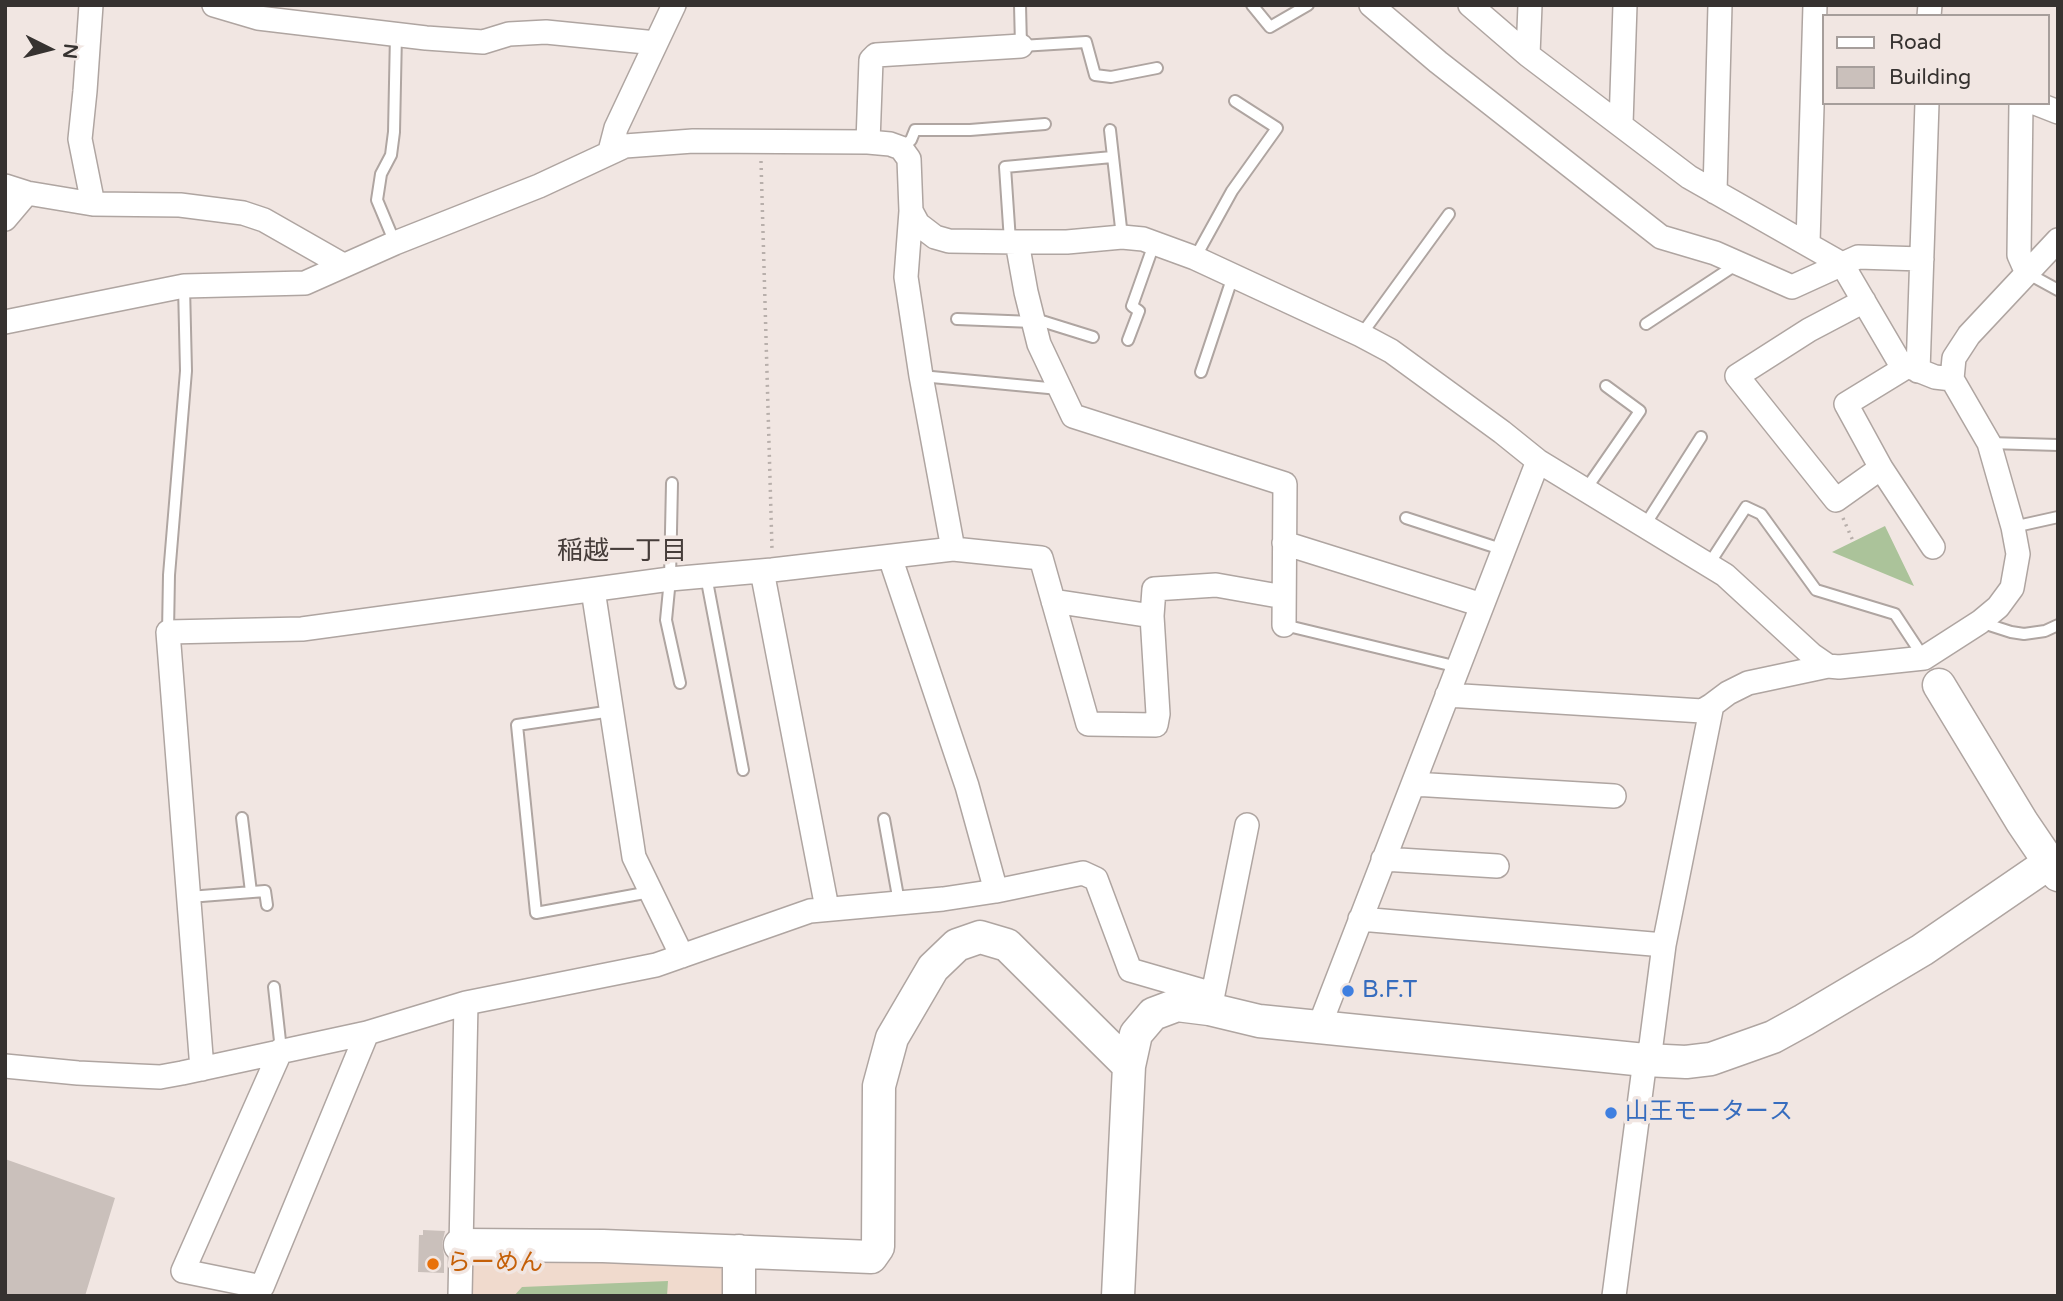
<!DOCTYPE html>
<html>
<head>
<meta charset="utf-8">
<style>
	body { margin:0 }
	#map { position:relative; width:2063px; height:1301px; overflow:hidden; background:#f1e6e2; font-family:"Varela Round",sans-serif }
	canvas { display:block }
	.frame { position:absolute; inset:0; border:7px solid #363230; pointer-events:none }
	.legend { position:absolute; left:1822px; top:14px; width:228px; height:91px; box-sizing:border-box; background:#f1e6e2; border:2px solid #a69e9b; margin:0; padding:9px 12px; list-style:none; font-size:21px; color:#363230 }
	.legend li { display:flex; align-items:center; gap:14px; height:35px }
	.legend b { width:35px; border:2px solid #a69e9b }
	.north { position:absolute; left:14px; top:14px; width:70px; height:70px; -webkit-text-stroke:5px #f1e6e2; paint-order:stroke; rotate:96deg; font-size:19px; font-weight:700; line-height:28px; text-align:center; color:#363230 }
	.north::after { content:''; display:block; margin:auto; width:24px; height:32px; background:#363230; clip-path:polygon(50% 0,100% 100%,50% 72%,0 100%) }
</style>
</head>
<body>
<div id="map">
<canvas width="2063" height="1301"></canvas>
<div class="frame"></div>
<ul class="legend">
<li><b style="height:9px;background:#fff"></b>Road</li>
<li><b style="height:19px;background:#cac0bb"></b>Building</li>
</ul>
<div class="north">N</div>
</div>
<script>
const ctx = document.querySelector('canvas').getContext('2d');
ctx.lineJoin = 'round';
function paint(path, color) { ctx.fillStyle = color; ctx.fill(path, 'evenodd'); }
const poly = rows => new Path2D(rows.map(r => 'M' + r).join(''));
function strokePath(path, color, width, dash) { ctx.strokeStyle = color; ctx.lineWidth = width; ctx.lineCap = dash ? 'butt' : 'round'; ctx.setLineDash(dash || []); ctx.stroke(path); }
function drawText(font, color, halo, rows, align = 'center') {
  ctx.font = font + ' "Varela Round","Noto Sans JP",sans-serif'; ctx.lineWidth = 7; ctx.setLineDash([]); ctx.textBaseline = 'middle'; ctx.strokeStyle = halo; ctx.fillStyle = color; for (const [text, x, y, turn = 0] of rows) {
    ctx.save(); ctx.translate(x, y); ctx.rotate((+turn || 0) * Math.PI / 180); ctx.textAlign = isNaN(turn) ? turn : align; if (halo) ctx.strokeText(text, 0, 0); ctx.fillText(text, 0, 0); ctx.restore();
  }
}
paint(poly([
	[480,1258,711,1258,724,1272,724,1296,470,1296,470,1269]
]), '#f0dacd');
paint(poly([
	[1885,526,1914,586,1832,552],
	[668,1281,667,1296,514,1296,522,1287]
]), '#abc39a');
paint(poly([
	[5,1159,115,1198,85,1296,5,1296],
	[423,1230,445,1231,442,1244,444,1255,444,1273,418,1272,419,1235,423,1235]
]), '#cac0bb');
const lane = poly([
	[1020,5,1021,46,1086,42,1095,75,1111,77,1157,68],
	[1252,5,1270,27,1308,5],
	[1110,130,1122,237],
	[901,148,911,140,915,130,970,130,1045,124],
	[1010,241,1005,167,1112,157],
	[395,243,377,200,381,174,391,155,394,132,396,34],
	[1195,258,1232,191,1277,128,1235,101],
	[2027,273,2058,290],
	[1032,318,1093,337],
	[957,319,1033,322],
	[1646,324,1737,264],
	[1361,335,1449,214],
	[1128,340,1139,311,1132,306,1154,244],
	[1201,372,1233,276],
	[921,376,1059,389],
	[1989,443,2058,445],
	[672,483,670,579,666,620,680,683],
	[1586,489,1640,411,1606,386],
	[1406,518,1504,550],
	[1645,525,1701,437],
	[2013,527,2058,517],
	[1709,564,1746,507,1761,514,1816,590,1895,614,1924,658],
	[706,576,743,770],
	[1980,622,2011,632,2024,634,2045,631,2058,625],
	[1284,625,1458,667],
	[168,632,169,575,186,371,184,286],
	[612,711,517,725,536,913,650,892],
	[242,818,251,892],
	[884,819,899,902],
	[189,897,265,891,267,905],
	[274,987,281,1050]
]);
const street = poly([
	[91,5,85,91,80,139,93,204],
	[214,5,258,18,426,38,483,42,509,34,546,32,656,43],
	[1371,5,1438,62,1661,237,1715,253,1792,287,1858,257,1922,259],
	[1470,5,1528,55,1689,177,1842,264,1900,363,1935,377,1952,379],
	[1929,16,1930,5],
	[1528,55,1530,5],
	[2021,103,2019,255,2027,273],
	[2035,103,2058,112],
	[1621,124,1625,5],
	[868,142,871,60,876,55,1021,46],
	[610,151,616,128,674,5],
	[5,186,27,193,93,204,180,205,243,213,264,220,343,265],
	[1715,192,1720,5],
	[5,219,27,193],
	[1017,242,1026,292,1039,344,1073,416,1285,484,1284,625],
	[1808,243,1815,5],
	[1864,301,1809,330,1737,376,1836,500,1881,468],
	[5,322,184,286,305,283,395,243,539,186,625,146,693,141,868,142,890,144,901,148,909,159,911,211,918,224,935,237,949,241,1017,242,1067,242,1122,237,1143,239,1195,258,1361,335,1391,351,1502,432,1538,461,1725,575,1812,655,1828,666,1839,667,1924,658,1980,622,1998,607,2012,588,2018,554,2013,527,1989,443,1952,379,1954,358,1969,335,2058,240],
	[1908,366,1846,404,1881,468,1933,547],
	[1918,371,1927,103],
	[1284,543,1482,605],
	[953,549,1041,558,1088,724,1156,725,1158,714,1152,616,1154,589,1216,585,1284,597],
	[890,557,967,786,996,891,1083,873,1096,879,1130,970,1213,994,1247,825],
	[762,571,827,908],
	[593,590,634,857,682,956],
	[1053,601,1152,616],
	[1447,695,1702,711,1712,705],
	[1413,784,1614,796],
	[1383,859,1497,866],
	[1360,919,1664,945],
	[1319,1027,1538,461],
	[281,1050,183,1271,262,1287,367,1033],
	[5,1066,78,1073,138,1076,160,1077,182,1073,367,1033,466,1003,656,965,810,911,943,899,996,891],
	[202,1069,168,632,302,629,670,579,772,570,953,549,921,376,906,277,911,211],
	[460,1296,466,1003],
	[1614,1296,1645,1060,1651,1045,1664,945,1712,705,1728,693,1748,683,1828,666]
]);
const secondary = poly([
	[1939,685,2022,822,2058,875],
	[460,1245,603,1246,871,1257,878,1247,879,1086,892,1038,933,968,957,945,980,937,1007,945,1129,1066],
	[739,1296,739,1251],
	[1118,1296,1129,1066,1136,1034,1153,1014,1177,1005,1209,1009,1259,1021,1645,1060,1686,1062,1711,1059,1773,1037,1804,1020,1922,950,2049,863]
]);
strokePath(lane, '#afa5a1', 14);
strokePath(street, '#afa5a1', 26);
strokePath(secondary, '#afa5a1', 35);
strokePath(poly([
	[761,161,772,549],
	[1843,518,1853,541]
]), '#b8afab', 3.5, [2, 5]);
strokePath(lane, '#fff', 10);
strokePath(street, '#fff', 23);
strokePath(secondary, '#fff', 32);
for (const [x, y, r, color] of [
	[1348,991,7,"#3f7fe0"],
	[1611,1113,7,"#3f7fe0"],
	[433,1264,7,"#e8710a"]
]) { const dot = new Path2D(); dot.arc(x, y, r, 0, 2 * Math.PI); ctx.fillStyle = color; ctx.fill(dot); strokePath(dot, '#f1e6e2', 2.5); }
drawText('24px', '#366cbe', '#f1e6e2', [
	["B.F.T",1362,991],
	["山王モータース",1625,1113]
], 'left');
drawText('24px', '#c56008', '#f1e6e2', [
	["らーめん",447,1264]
], 'left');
drawText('26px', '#463d3a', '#f1e6e2', [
	["稲越一丁目",622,552]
]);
</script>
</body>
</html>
